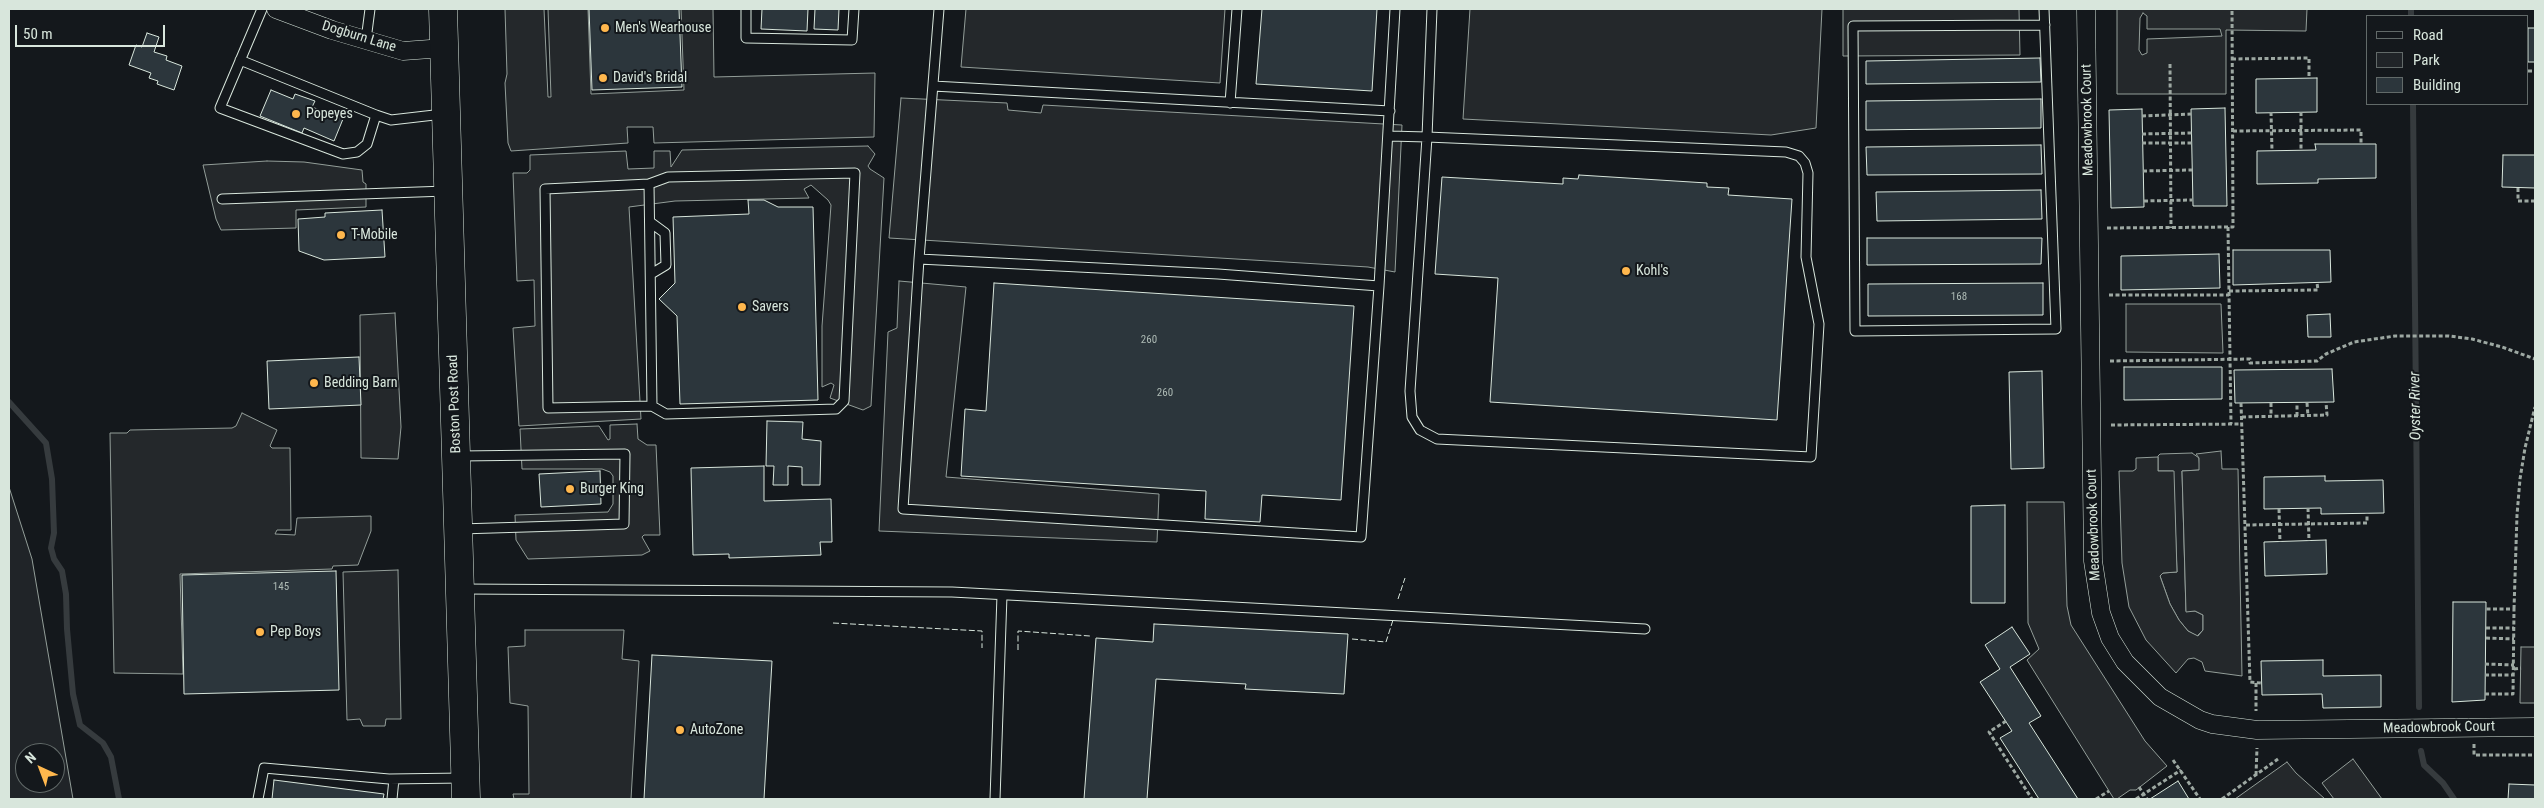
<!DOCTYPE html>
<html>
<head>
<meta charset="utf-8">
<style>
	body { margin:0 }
	#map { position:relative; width:2544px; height:808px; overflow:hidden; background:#14181c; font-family:"Roboto Condensed",sans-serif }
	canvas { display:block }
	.frame { position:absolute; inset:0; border:10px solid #d8e6dc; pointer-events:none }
	.legend { position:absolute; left:2366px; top:15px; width:162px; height:90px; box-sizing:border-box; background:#14181c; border:1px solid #626a69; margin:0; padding:6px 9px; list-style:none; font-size:15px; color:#d8e6dc }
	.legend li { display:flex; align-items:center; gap:10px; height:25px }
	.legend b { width:25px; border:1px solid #626a69 }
	.north { position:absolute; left:15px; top:743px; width:50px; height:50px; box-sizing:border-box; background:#14181c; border:1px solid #626a69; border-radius:50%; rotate:317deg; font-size:14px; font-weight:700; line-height:20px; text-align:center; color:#d8e6dc }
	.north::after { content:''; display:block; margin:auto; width:18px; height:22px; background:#ffb74d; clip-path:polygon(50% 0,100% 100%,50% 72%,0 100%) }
	.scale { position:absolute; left:15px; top:25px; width:150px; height:22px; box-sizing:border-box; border:2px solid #d8e6dc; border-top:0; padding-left:6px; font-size:15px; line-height:18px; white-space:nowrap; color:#d8e6dc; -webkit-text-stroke:4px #14181c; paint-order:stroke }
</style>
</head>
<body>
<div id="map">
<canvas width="2544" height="808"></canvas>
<div class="frame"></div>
<ul class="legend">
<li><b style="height:6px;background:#14181c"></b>Road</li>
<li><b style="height:14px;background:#202428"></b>Park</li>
<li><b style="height:14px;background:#2c363c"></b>Building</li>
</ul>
<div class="north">N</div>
<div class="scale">50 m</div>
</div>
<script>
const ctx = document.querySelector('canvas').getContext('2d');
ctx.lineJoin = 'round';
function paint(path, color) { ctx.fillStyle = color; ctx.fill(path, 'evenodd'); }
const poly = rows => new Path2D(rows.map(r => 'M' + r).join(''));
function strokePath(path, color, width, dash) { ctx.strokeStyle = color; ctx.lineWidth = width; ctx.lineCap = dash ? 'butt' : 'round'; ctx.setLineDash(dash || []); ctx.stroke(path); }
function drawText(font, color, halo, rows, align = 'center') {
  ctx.font = font + ' "Roboto Condensed",sans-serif'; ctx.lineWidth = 4; ctx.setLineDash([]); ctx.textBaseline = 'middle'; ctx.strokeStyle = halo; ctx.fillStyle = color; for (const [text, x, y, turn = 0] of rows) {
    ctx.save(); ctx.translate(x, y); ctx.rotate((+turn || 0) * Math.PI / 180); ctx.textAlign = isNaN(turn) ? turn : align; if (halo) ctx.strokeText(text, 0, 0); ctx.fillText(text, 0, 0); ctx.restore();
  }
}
const green = poly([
	[2192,453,2199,458,2200,470,2182,471,2186,611,2195,611,2203,615,2203,630,2197,636,2188,631,2179,620,2170,604,2160,576,2163,573,2177,572,2173,471,2158,471,2158,456,2160,454,2192,453],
	[9,487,32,559,73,799,9,799,9,487],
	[25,753,55,753,55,783,25,783,25,753]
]);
paint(green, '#202428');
strokePath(green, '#939e99', 1);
const parking = poly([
	[505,9,544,9,548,97,551,97,548,9,588,9,591,94,684,90,681,9,713,9,714,77,875,73,874,137,654,143,653,127,627,127,628,143,511,151,508,143,505,83,507,74,505,9],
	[966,9,1225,9,1220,83,961,67,966,9],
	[1470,9,1822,9,1816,128,1771,135,1463,119,1470,9],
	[1843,9,2019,9,2020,55,1843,56,1843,9],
	[2117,9,2307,9,2306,31,2226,30,2226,94,2117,94,2117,9],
	[2143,13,2147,16,2147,29,2220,29,2222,36,2147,39,2147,53,2142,55,2139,50,2140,18,2143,13],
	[901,98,1007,103,1008,110,1041,113,1043,105,1402,125,1395,272,1368,267,889,238,901,98],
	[868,146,875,154,868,166,870,169,884,178,871,406,863,410,830,398,834,385,831,383,822,387,822,326,831,205,828,200,811,185,804,189,809,198,675,201,629,207,641,419,519,426,513,328,535,326,534,280,517,281,513,173,527,173,530,170,530,155,626,151,628,169,654,168,654,151,670,151,671,167,682,150,868,146],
	[267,161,304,162,362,170,363,182,366,184,366,207,296,210,296,228,221,230,216,219,203,165,267,161],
	[899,281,966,287,946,477,1159,494,1157,542,879,531,888,332,897,328,899,281],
	[2126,304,2221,304,2223,353,2126,352,2126,304],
	[395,313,401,427,398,459,361,458,360,315,395,313],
	[242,413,277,430,270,446,272,448,290,448,291,530,277,530,275,534,295,535,297,518,371,516,371,531,358,565,333,566,332,569,180,574,183,674,114,673,110,433,127,433,130,430,232,428,236,426,242,413],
	[637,424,638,439,647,445,656,445,660,535,644,535,642,537,650,551,642,555,528,559,516,540,515,515,608,512,613,504,613,476,610,472,602,469,522,469,520,429,599,426,608,440,610,439,610,425,637,424],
	[2221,451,2222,469,2238,469,2242,676,2205,671,2202,662,2194,658,2188,659,2176,673,2146,640,2129,607,2122,563,2119,471,2133,471,2136,469,2136,458,2158,457,2158,471,2174,471,2177,572,2163,573,2160,576,2170,604,2179,620,2188,631,2198,636,2203,630,2203,615,2195,611,2186,612,2182,471,2199,470,2199,458,2196,454,2221,451],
	[2027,502,2064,502,2067,606,2071,625,2145,741,2167,766,2136,790,2130,790,2117,799,2114,799,2027,660,2039,649,2028,623,2027,502],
	[398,570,401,719,386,719,385,726,363,726,360,719,347,720,343,572,398,570],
	[525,630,624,630,622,659,639,661,631,799,514,799,513,794,529,794,528,706,510,703,508,647,525,646,525,630],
	[2521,647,2535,647,2535,703,2520,703,2521,647],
	[2353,759,2382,799,2334,799,2322,783,2353,759],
	[2287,762,2296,773,2325,799,2235,799,2287,762]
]);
paint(parking, '#24282b');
strokePath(parking, '#939e99', 1);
strokePath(poly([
	[2411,9,2411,16],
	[2413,104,2419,707],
	[9,402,46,443,52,479,54,533,51,548,54,559,62,571,66,594,67,629,73,694,80,725,103,743,111,757,119,799],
	[2421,751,2424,765,2443,783,2454,799]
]), '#363b3e', 6);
const building = poly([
	[589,9,679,9,682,87,592,90,589,9],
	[762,9,808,9,807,31,761,29,762,9],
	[815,9,839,9,838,30,814,29,815,9],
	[1262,9,1377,9,1372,91,1256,84,1262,9],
	[2528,28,2535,28,2535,62,2528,62,2528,28],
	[147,33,159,37,154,52,167,56,166,60,182,66,174,90,157,84,158,81,149,78,151,73,129,65,136,45,142,47,147,33],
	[2040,58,2041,82,1866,84,1866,61,2040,58],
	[2317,78,2317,112,2256,113,2256,79,2317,78],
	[271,90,293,99,295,94,315,101,312,107,343,119,334,141,304,128,302,133,260,116,271,90],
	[2041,99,2041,128,1866,130,1866,101,2041,99],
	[2225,108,2227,206,2193,206,2191,109,2225,108],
	[2142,109,2144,207,2111,208,2109,110,2142,109],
	[2315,144,2376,144,2376,178,2318,179,2318,183,2257,184,2257,151,2316,150,2315,144],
	[2041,145,2042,174,1867,175,1866,147,2041,145],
	[2503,155,2535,155,2535,188,2502,187,2503,155],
	[1579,175,1707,183,1707,187,1729,188,1728,195,1792,199,1777,420,1490,402,1498,278,1435,274,1442,177,1563,184,1563,178,1578,179,1579,175],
	[2041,190,2042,219,1877,221,1876,192,2041,190],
	[748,200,764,200,778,207,813,207,818,400,680,404,677,316,659,299,675,283,673,217,749,214,748,200],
	[382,210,385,257,324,260,299,251,298,219,325,217,325,213,382,210],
	[1867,238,2042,238,2041,264,1867,265,1867,238],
	[2233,250,2330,250,2331,282,2233,285,2233,250],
	[2219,254,2220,288,2121,290,2121,256,2219,254],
	[994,283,1354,306,1341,500,1262,495,1260,522,1205,519,1206,491,961,476,965,409,986,411,994,283],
	[2043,283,2043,315,1868,316,1868,284,2043,283],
	[2330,314,2331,337,2308,337,2307,315,2330,314],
	[359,357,361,405,269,409,267,361,359,357],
	[2124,367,2222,367,2222,399,2124,400,2124,367],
	[2332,369,2334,402,2235,403,2234,370,2332,369],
	[2042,371,2044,468,2011,469,2009,372,2042,371],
	[767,421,803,422,802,439,821,441,820,485,802,485,802,467,788,466,788,485,773,485,774,466,766,466,767,421],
	[764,466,764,501,831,499,832,542,820,542,821,555,729,558,729,554,693,555,691,468,764,466],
	[600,471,601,504,541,507,539,474,600,471],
	[2325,476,2325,481,2383,480,2384,513,2321,514,2321,508,2264,509,2264,477,2325,476],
	[2005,505,2005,603,1971,603,1971,506,2005,505],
	[2326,540,2327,574,2265,576,2264,542,2326,540],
	[336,571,339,690,184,694,182,575,336,571],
	[2453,602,2486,602,2485,700,2452,702,2453,602],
	[1154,624,1348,634,1344,694,1245,689,1246,684,1156,679,1147,799,1084,799,1096,638,1153,642,1154,624],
	[2012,627,2030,654,2010,667,2041,716,2029,723,2078,799,2039,799,2000,738,2012,731,1980,682,2000,669,1985,645,2012,627],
	[652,655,772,661,764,799,644,799,652,655],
	[2323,660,2323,676,2381,675,2381,707,2323,708,2322,694,2262,695,2261,661,2323,660],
	[274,780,384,794,383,799,272,799,274,780],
	[2178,781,2189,799,2150,799,2178,781],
	[2509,784,2535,785,2535,799,2508,799,2509,784]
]);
paint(building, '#2c363c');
strokePath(building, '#d8e6dc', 1);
const lane = poly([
	[262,9,220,108,343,154,357,152,367,144,376,115,391,120,443,114],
	[746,9,746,38,852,40,854,9],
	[939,9,919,259,1218,274,1379,286,1395,9],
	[2044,9,2056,329,1855,331,1853,26,2045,25],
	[366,40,370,9],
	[240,60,376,115],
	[933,86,1390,111],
	[1230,103,1237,9],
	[1389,136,1427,137,1786,152,1799,156,1805,163,1808,173,1806,257,1819,324,1811,457,1437,439,1420,430,1412,417,1410,391,1427,137,1432,9],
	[649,184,652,406,548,408,545,189,649,184,668,177,855,173,844,401,836,409,666,414,652,406],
	[222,199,446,191],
	[650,222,665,233,666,265,651,274],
	[919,259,903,509,1361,537,1379,286],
	[460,456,625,454,624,524,460,529],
	[462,589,952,592,1645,629],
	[258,799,264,768,389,779,463,778],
	[392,799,394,779],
	[995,799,1002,595]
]);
const street = poly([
	[276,9,332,30,403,51,444,48],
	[2086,9,2093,561,2101,613,2110,638,2125,662,2160,697,2200,720,2212,724,2257,730,2535,727]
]);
const primary = poly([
	[443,9,466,799]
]);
strokePath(lane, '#d8e6dc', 11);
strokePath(street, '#d8e6dc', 19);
strokePath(primary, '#d8e6dc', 29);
strokePath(poly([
	[2232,59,2309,58,2309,78],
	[2170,64,2171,228],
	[2528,71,2535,71],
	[2271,112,2272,151],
	[2301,112,2301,150],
	[2142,116,2191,114],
	[2233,131,2361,130,2361,144],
	[2142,134,2192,133],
	[2142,143,2192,143],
	[2143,171,2192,170],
	[2518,188,2518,201,2535,201],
	[2144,201,2192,200],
	[2228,227,2231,424],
	[2107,228,2233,227,2232,9],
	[2229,291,2318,290,2317,283],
	[2109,295,2229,295],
	[2110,361,2250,359,2250,363,2317,361,2326,354,2354,342,2395,336,2449,336,2472,339,2502,347,2535,359],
	[2241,403,2250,682,2261,683],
	[2271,403,2271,416],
	[2307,403,2308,416],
	[2297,416,2297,403],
	[2242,417,2327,415,2326,402],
	[2111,425,2243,424],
	[2308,508,2309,541],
	[2279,509,2280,542],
	[2246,525,2367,523,2367,513],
	[2514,609,2517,515,2520,479,2525,448,2535,407],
	[2486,628,2514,628],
	[2486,638,2514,639],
	[2485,664,2514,665],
	[2514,669,2521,668],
	[2485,675,2513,675],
	[2256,683,2256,711],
	[2485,694,2513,694,2514,609,2486,609],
	[2006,721,1989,732,2032,799],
	[2474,744,2474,755,2535,755],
	[2173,760,2200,799],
	[2256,775,2257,748],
	[2139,787,2147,799],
	[2096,799,2109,791],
	[2136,799,2181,770],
	[2222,799,2278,759]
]), '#9da8a2', 3, [4, 2.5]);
strokePath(lane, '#14181c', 9);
strokePath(street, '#14181c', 18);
strokePath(primary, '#14181c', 28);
strokePath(poly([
	[1398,599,1405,578],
	[833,623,982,631,982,648],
	[1352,639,1386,642,1393,620],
	[1018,650,1018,631,1090,636]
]), '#d8e6dc', 1, [6, 2.5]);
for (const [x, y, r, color] of [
	[605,28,5,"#ffb74d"],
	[603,78,5,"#ffb74d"],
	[296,114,5,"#ffb74d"],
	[341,235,5,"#ffb74d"],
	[1626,271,5,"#ffb74d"],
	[742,307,5,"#ffb74d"],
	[314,383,5,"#ffb74d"],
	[570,489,5,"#ffb74d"],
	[260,632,5,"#ffb74d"],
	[680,730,5,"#ffb74d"]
]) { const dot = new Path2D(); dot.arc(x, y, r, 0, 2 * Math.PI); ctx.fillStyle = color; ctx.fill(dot); strokePath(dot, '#14181c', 2); }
drawText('11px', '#adbab4', null, [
	["168",1959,297],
	["260",1149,340],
	["260",1165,393],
	["145",281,587]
]);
drawText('14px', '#d8e6dc', '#14181c', [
	["Men's Wearhouse",615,28],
	["David's Bridal",613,78],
	["Popeyes",306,114],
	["T-Mobile",351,235],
	["Kohl's",1636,271],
	["Savers",752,307],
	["Bedding Barn",324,383],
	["Burger King",580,489],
	["Pep Boys",270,632],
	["AutoZone",690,730]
], 'left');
drawText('14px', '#d8e6dc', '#14181c', [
	["Dogburn Lane",359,37,17],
	["Meadowbrook Court",2088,120,-91],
	["Boston Post Road",455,404,-92],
	["Meadowbrook Court",2094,525,-92],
	["Meadowbrook Court",2439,728,-1]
]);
drawText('italic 15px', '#d8e6dc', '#14181c', [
	["Oyster River",2416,406,-91]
]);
</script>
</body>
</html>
